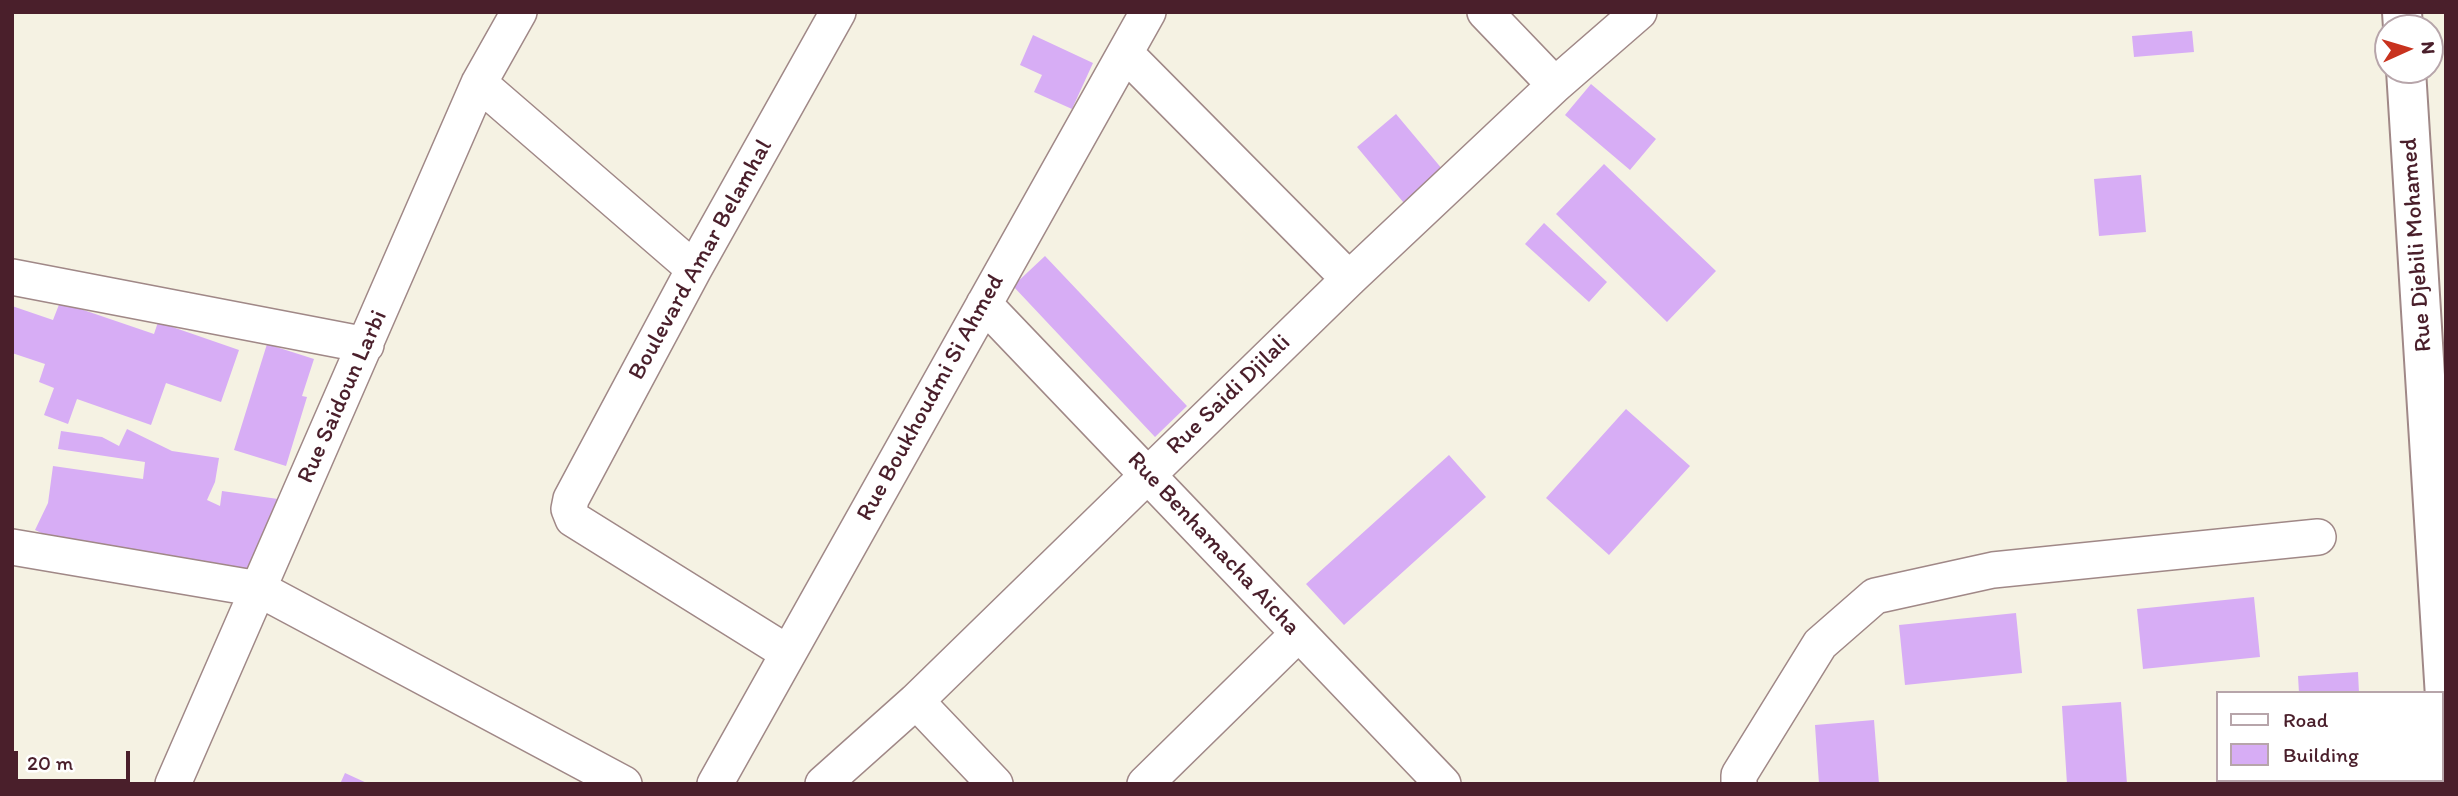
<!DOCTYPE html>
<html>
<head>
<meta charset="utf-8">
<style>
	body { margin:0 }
	#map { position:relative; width:2458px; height:796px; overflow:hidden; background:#f5f2e3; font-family:Itim,sans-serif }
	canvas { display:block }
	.frame { position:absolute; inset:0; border:14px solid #4a1f2b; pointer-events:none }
	.legend { position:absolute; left:2216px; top:691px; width:228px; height:91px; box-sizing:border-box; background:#fff; border:2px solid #b7a5aa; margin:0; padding:9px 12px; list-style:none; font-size:21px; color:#4a1f2b }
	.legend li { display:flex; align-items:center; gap:14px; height:35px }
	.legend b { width:35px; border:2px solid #b7a5aa }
	.north { position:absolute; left:2374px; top:14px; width:70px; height:70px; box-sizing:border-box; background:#fff; border:2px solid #b7a5aa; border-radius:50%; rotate:86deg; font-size:19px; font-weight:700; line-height:28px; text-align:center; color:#4a1f2b }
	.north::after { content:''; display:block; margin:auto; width:24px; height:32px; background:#c8321e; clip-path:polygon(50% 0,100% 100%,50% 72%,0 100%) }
	.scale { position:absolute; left:14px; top:751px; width:116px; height:32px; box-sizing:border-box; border:4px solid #4a1f2b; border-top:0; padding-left:9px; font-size:21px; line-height:24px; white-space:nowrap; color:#4a1f2b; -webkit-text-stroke:5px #fff; paint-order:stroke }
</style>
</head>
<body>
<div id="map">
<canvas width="2458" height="796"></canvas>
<div class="frame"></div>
<ul class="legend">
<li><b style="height:9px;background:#fff"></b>Road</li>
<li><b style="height:19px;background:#d7adf5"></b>Building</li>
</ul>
<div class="north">N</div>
<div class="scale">20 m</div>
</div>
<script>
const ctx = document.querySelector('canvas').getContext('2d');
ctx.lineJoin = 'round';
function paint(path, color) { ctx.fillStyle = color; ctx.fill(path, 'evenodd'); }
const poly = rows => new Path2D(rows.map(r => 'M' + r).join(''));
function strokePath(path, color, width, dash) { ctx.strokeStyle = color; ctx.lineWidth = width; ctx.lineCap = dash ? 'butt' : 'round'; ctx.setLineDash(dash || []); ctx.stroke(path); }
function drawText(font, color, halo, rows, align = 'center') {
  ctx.font = font + ' Itim,sans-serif'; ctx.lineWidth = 6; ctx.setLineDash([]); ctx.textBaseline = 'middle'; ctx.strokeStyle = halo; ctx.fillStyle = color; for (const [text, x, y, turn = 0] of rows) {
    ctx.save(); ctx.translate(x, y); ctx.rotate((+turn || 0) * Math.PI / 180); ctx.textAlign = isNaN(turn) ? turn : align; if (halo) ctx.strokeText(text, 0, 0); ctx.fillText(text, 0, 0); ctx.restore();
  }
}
paint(poly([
	[2192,31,2194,52,2134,57,2132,36],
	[1033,35,1093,63,1072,109,1034,92,1042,75,1020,65],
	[1591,84,1656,139,1630,170,1565,115],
	[1396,114,1448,176,1409,209,1357,147],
	[1604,164,1716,271,1667,322,1556,214],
	[2141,175,2146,232,2099,236,2094,179],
	[1544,223,1607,282,1589,302,1525,244],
	[1045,256,1187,406,1155,437,1013,286],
	[60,302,154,334,158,322,239,350,221,402,166,383,151,425,77,399,68,424,44,415,54,388,39,382,45,364,12,353,12,306,53,320],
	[267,344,314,359,302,396,307,397,286,466,234,450],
	[1626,409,1690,466,1609,555,1546,498],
	[127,429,172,451,219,458,215,482,207,500,220,506,222,491,278,499,276,514,246,574,54,539,35,530,48,503,53,466,143,479,145,462,58,449,61,431,102,437,119,446],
	[1449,455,1486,497,1344,625,1306,584],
	[2254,597,2260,657,2143,669,2137,609],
	[2016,613,2022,673,1905,685,1899,625],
	[2358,672,2359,693,2299,693,2298,676],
	[2121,702,2127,784,2067,784,2062,706],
	[1874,720,1879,784,1819,784,1815,725],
	[345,773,369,784,340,784],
	[2306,780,2366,780,2366,784,2306,784]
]), '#d7adf5');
const minor = poly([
	[1485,12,1555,85],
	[1125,53,1349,279],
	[479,83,694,269],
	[12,277,366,345],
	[984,304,1443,784],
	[12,547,259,589,624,784],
	[788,653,573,519,569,509,571,499,694,269,838,12],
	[916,701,995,784],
	[173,784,479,83,519,12],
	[715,784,1148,12],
	[823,784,916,701,1349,279,1555,85,1639,12],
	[1145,784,1298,634],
	[1739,784,1739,775,1820,644,1875,596,1993,570,2318,537]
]);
const secondary = poly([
	[2402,12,2403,28],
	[2406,70,2446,713]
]);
strokePath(minor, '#a08887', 38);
strokePath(secondary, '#a08887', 42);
strokePath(minor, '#fff', 35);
strokePath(secondary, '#fff', 38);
drawText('24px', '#4a1f2b', '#fff', [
	["Rue Djebili Mohamed",2417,245,-94],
	["Boulevard Amar Belamhal",701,260,-61],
	["Rue Saidi Djilali",1229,395,-44],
	["Rue Saidoun Larbi",343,397,-66],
	["Rue Boukhoudmi Si Ahmed",931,398,-61],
	["Rue Benhamacha Aicha",1213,544,47]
]);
</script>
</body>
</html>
